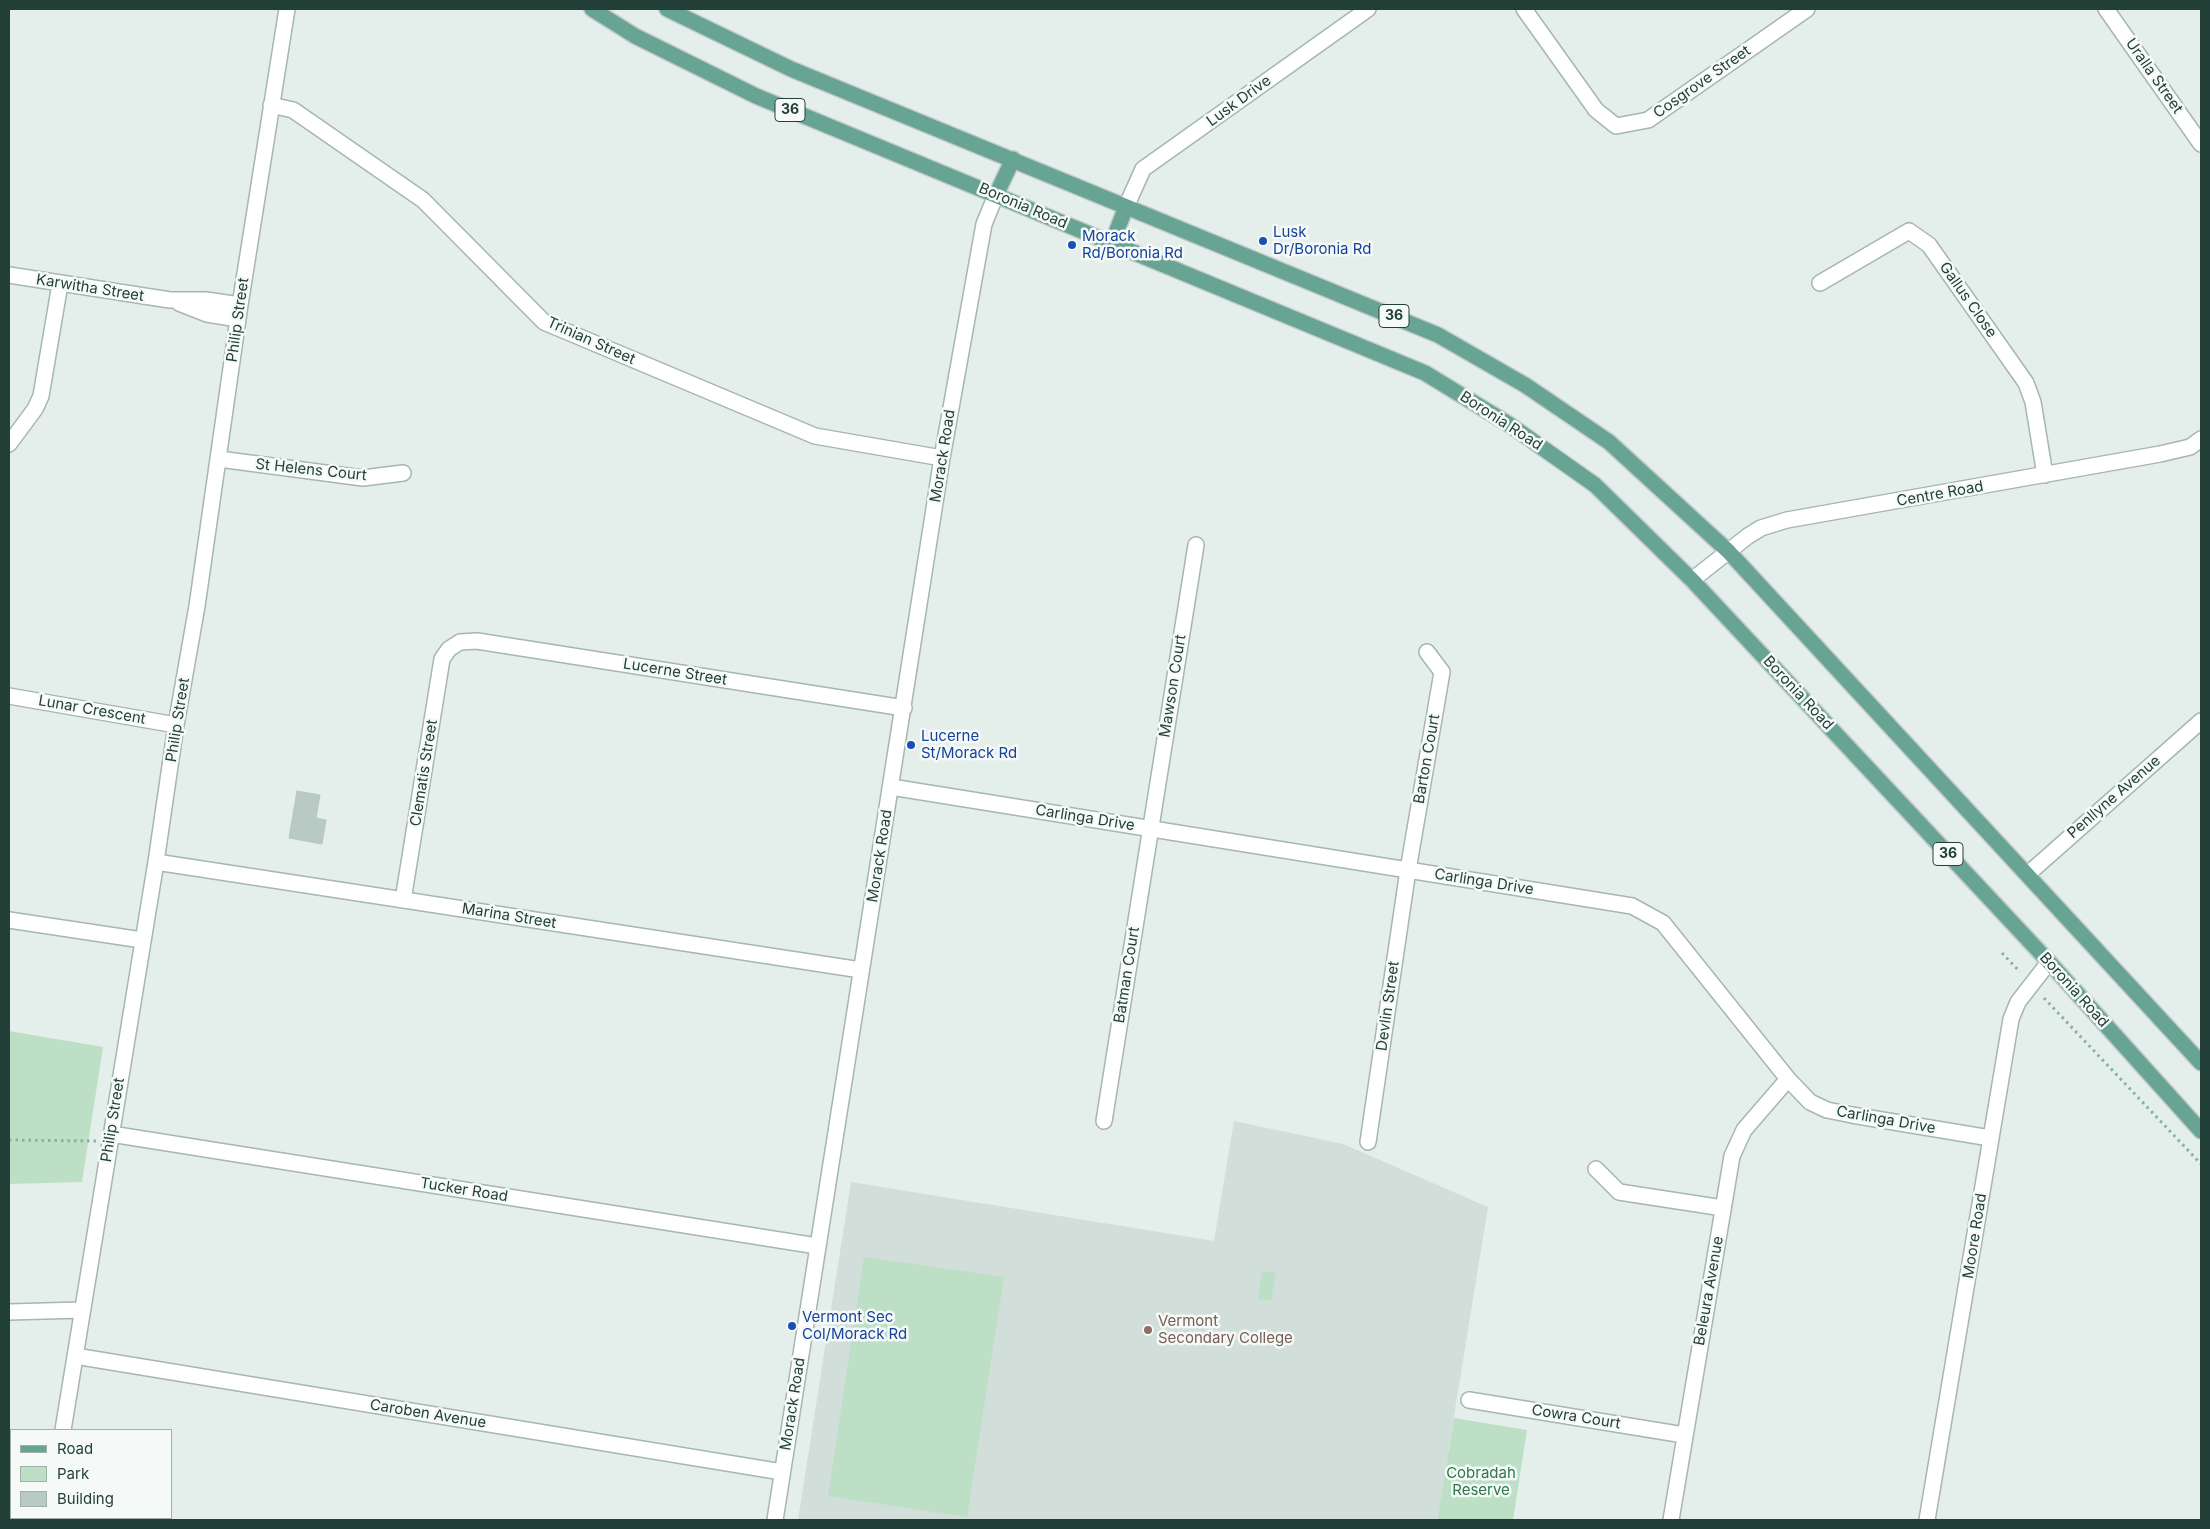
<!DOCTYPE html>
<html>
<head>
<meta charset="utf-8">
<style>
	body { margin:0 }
	#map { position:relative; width:2210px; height:1529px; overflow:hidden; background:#e4eeea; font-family:Inter,sans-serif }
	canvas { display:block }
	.frame { position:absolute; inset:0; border:10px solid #234038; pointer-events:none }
	.legend { position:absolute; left:10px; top:1429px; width:162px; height:90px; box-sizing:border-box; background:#f5faf8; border:1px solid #a1b0ab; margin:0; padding:6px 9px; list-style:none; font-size:15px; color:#234038 }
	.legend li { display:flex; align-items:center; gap:10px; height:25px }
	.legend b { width:25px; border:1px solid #a1b0ab }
</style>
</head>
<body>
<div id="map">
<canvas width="2210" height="1529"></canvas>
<div class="frame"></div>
<ul class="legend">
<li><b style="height:6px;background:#68a494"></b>Road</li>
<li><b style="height:14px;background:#bddfc6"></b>Park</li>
<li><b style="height:14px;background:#b9c9c3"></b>Building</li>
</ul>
</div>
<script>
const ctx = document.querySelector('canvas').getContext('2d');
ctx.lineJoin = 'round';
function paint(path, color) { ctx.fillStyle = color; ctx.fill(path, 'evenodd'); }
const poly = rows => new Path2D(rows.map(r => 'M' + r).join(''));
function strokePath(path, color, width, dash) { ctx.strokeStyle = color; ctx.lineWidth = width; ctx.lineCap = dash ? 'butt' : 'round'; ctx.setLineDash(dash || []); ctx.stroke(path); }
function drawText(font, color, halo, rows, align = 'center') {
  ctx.font = font + ' Inter,sans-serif'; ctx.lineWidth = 5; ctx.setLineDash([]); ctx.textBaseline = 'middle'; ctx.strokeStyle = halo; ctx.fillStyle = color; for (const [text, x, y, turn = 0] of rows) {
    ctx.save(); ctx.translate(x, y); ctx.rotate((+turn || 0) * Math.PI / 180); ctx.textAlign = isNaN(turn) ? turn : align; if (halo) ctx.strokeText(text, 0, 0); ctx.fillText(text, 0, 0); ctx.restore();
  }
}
paint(poly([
	[1234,1121,1343,1144,1488,1207,1437,1520,798,1520,851,1182,1214,1241]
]), '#d2ded9');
paint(poly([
	[9,1031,103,1047,82,1182,9,1184],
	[864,1257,1004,1277,967,1517,828,1496],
	[1262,1271,1276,1273,1271,1301,1258,1299],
	[1454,1418,1527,1430,1513,1520,1437,1520]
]), '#bddfc6');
const building = poly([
	[297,791,320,795,316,818,326,820,322,844,289,838,297,791]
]);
paint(building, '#b9c9c3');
strokePath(building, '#b6c8c0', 1);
const minor = poly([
	[1524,9,1596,110,1616,126,1648,120,1807,9],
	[2106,9,2201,144],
	[271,105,293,110,423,200,544,322,815,436,942,458],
	[1126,207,1143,169,1368,9],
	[9,275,170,300,206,300,240,305],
	[1820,283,1909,231,1929,245,2026,383,2033,402,2045,475],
	[179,303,207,314,238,319],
	[9,444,35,409,41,396,60,284],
	[219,459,363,478,403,473],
	[1692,580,1748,536,1761,528,1787,520,2160,454,2190,447,2201,439],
	[9,696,176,725],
	[891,787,1632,906,1663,923,1788,1079,1810,1102,1827,1110,1852,1115,1990,1138],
	[156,862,861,970],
	[2028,874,2201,721],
	[403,900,442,659,449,649,460,642,477,641,904,708],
	[9,920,142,940],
	[1104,1121,1196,545],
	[111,1134,817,1246],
	[1368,1142,1408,870,1442,672,1427,652],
	[1596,1169,1619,1192,1723,1208],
	[9,1312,81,1310],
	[75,1356,782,1472],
	[1469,1400,1684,1435],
	[63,1430,156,862,176,725,197,606,240,305,287,9],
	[49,1520,49,1518],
	[775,1520,942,458,984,224,996,195],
	[1671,1520,1732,1156,1744,1130,1788,1079],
	[1927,1520,2011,1019,2018,1002,2049,962]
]);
const major = poly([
	[592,9,635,36,756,96,1425,373,1510,425,1595,485,1692,580,2049,962,2201,1131],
	[667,9,791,69,1438,335,1525,385,1609,442,1728,551,2201,1063],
	[996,195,1013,159],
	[1112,243,1126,207]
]);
strokePath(minor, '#a6b6b1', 18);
strokePath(major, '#c1cac7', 18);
strokePath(poly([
	[2002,953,2020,972],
	[2044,998,2201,1164],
	[9,1140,96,1141]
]), '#84b2a3', 3, [2.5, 4]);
strokePath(minor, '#fff', 15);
strokePath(major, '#68a494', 15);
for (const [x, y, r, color] of [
	[1263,241,5,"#1a4fb4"],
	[1072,245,5,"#1a4fb4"],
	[911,745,5,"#1a4fb4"],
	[792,1326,5,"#1a4fb4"],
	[1148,1330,5,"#8d6e63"]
]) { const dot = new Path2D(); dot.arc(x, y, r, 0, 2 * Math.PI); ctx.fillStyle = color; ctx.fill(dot); strokePath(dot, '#f5faf8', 2); }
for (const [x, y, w] of [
	[790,110,30],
	[1394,316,30],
	[1948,854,30]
]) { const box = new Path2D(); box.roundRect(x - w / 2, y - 11.5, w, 23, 4); ctx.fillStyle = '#f5faf8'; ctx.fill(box); strokePath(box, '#234038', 1); }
drawText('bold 14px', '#234038', null, [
	["36",790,110],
	["36",1394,316],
	["36",1948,854]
]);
drawText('15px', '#234038', '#f5faf8', [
	["Uralla Street",2154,76,55],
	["Cosgrove Street",1702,82,-35],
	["Lusk Drive",1239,101,-36],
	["Boronia Road",1023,206,23],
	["Karwitha Street",90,288,9],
	["Gallus Close",1968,300,55],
	["Philip Street",238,320,-82],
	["Trinian Street",591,341,24],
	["Boronia Road",1501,421,33],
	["Morack Road",943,456,-81],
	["St Helens Court",311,470,6],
	["Centre Road",1940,494,-10],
	["Lucerne Street",675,672,9],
	["Mawson Court",1173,686,-81],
	["Boronia Road",1798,693,47],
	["Lunar Crescent",92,710,10],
	["Philip Street",178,720,-81],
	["Barton Court",1427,759,-80],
	["Clematis Street",424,773,-81],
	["Penllyne Avenue",2114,797,-41],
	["Carlinga Drive",1085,818,9],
	["Morack Road",880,856,-81],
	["Carlinga Drive",1484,882,9],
	["Marina Street",509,916,9],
	["Batman Court",1127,975,-81],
	["Boronia Road",2074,990,48],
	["Devlin Street",1388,1006,-82],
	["Philip Street",113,1120,-81],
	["Carlinga Drive",1886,1120,10],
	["Tucker Road",464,1190,9],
	["Moore Road",1975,1236,-81],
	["Beleura Avenue",1709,1291,-80],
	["Morack Road",793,1404,-81],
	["Caroben Avenue",428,1414,9],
	["Cowra Court",1576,1417,9]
]);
drawText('15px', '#164399', '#f5faf8', [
	["Lusk",1273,232],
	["Dr/Boronia Rd",1273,249],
	["Morack",1082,236],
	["Rd/Boronia Rd",1082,253],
	["Lucerne",921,736],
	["St/Morack Rd",921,753],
	["Vermont Sec",802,1317],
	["Col/Morack Rd",802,1334]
], 'left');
drawText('15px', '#785e54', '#f5faf8', [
	["Vermont",1158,1321],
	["Secondary College",1158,1338]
], 'left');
drawText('15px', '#2c7849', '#f5faf8', [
	["Cobradah",1481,1473],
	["Reserve",1481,1490]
]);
</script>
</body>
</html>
